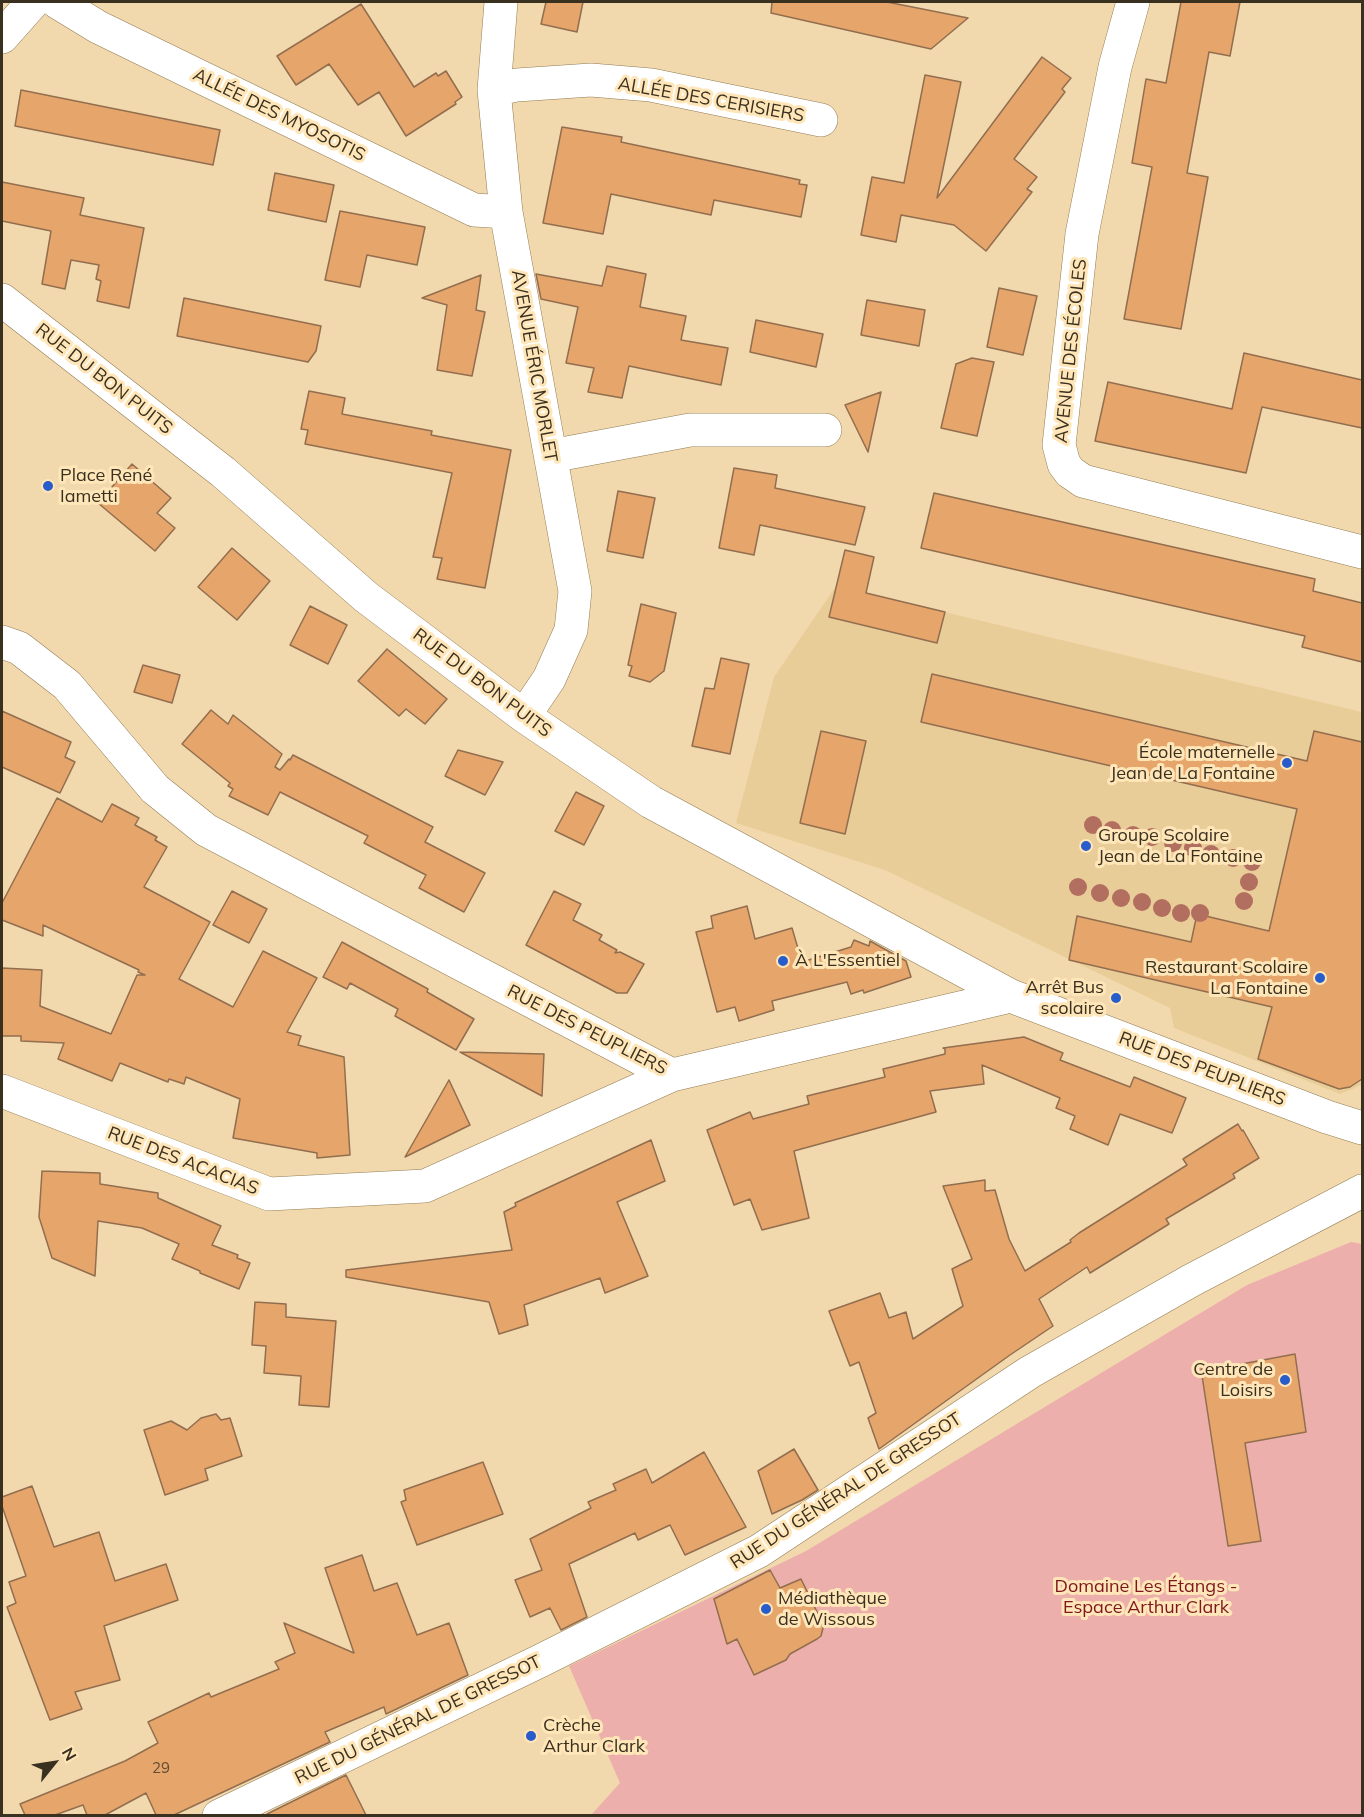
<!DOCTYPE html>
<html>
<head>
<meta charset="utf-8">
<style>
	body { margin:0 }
	#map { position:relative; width:1364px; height:1817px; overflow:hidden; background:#f2d9ad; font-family:Mulish,sans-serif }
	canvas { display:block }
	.frame { position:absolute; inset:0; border:3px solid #3a301f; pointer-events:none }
	.north { position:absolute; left:24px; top:1733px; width:60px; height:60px; -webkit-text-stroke:4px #ffe6b9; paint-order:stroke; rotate:60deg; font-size:16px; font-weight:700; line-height:24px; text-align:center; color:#3a301f }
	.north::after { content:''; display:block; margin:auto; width:21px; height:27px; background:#3a301f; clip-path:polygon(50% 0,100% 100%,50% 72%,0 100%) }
</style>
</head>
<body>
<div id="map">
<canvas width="1364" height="1817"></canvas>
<div class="frame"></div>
<div class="north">N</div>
</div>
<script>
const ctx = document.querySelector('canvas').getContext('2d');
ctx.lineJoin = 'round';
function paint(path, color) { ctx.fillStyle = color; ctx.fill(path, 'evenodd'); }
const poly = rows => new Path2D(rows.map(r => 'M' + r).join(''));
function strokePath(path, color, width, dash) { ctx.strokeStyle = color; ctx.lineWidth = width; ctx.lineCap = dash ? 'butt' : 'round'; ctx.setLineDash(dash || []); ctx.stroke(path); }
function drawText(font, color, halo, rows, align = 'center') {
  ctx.font = font + ' Mulish,sans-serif'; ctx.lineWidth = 6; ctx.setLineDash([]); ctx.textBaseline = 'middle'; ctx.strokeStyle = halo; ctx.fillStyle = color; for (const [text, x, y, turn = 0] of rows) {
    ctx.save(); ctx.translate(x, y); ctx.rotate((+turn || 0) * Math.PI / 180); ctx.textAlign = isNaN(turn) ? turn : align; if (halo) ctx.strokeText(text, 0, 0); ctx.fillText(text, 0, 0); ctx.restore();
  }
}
paint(poly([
	[836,586,1362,712,1362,1085,1340,1094,1174,1028,1170,1008,885,870,736,823,774,677]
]), '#e9cd99');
paint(poly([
	[1351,1242,1362,1244,1362,1815,591,1815,620,1783,569,1666,806,1551,1247,1285]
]), '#edafab');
const building = poly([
	[546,2,583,2,577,32,541,24,546,2],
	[772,2,887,2,968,18,931,49,771,13,772,2],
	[1181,2,1240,2,1230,56,1209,52,1187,173,1208,177,1181,329,1124,319,1152,167,1132,163,1146,79,1166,83,1181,2],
	[361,4,414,87,436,73,438,76,446,71,462,97,455,102,456,104,406,136,379,92,358,105,329,64,296,85,277,56,361,4],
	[1042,57,1071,78,1062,89,1065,92,1014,159,1037,177,1027,189,1032,192,986,251,954,225,901,215,896,242,861,235,872,177,904,183,925,75,961,82,937,198,1042,57],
	[21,90,220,130,213,165,15,126,21,90],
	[562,127,622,137,621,142,800,180,799,184,807,185,801,217,714,200,711,215,611,194,603,234,543,223,562,127],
	[275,173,334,185,326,222,268,210,275,173],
	[2,182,84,198,80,215,144,228,129,308,97,301,101,281,96,279,99,265,71,260,65,289,42,284,51,231,2,221,2,182],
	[340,211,425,227,417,265,367,255,360,287,325,280,340,211],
	[607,266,646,274,640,307,686,316,681,340,728,348,721,385,629,366,622,398,588,392,594,368,566,363,578,307,541,299,536,274,602,286,607,266],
	[481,275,476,310,485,312,472,376,437,370,447,305,422,298,481,275],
	[999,288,1037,296,1023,355,987,347,999,288],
	[184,298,321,326,316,351,308,362,177,336,184,298],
	[867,300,925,310,919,346,861,335,867,300],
	[756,320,823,334,816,367,750,352,756,320],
	[1244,353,1362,380,1362,428,1262,407,1246,473,1095,441,1108,382,1232,409,1244,353],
	[972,358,994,362,977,436,941,428,956,364,972,358],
	[309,391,345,398,342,414,432,431,431,435,511,450,485,588,437,579,442,558,433,557,452,473,305,444,308,430,301,429,309,391],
	[881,392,868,452,845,405,881,392],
	[132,464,171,498,157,513,175,528,155,551,98,503,132,464],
	[734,468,777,475,775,488,865,507,855,545,760,525,754,555,719,548,734,468],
	[618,491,655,498,643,558,607,551,618,491],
	[934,493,1315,579,1313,591,1362,603,1362,662,1302,647,1305,636,921,548,934,493],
	[232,548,270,581,237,620,198,587,232,548],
	[845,550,874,557,866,593,945,612,937,643,829,617,845,550],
	[641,604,676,613,664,671,650,682,629,676,632,666,628,665,641,604],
	[310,606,347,625,328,664,290,645,310,606],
	[387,649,447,699,425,724,406,709,399,716,358,681,387,649],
	[721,658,749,664,730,754,692,746,705,688,714,689,721,658],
	[143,665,180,675,172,703,134,692,143,665],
	[932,674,1307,761,1314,731,1362,742,1362,1079,1350,1087,1339,1089,1258,1059,1272,1007,1069,960,1077,916,1191,942,1197,914,1269,931,1297,809,921,722,932,674],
	[211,710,228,724,233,715,282,754,275,767,280,770,289,759,290,760,293,755,433,827,425,842,485,873,464,912,419,888,426,875,364,843,368,836,280,792,268,815,229,796,233,789,228,786,230,783,182,744,211,710],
	[2,711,71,742,65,757,75,762,60,793,2,767,2,711],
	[821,731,866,741,845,834,800,823,821,731],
	[458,750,503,762,485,795,445,776,458,750],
	[576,792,604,806,584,845,555,831,576,792],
	[57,798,102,822,112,804,139,818,135,825,157,837,155,840,167,847,144,887,210,922,179,979,233,1007,263,951,317,978,287,1032,301,1036,298,1045,344,1057,350,1155,317,1158,317,1153,233,1138,240,1099,186,1077,184,1084,169,1079,168,1082,120,1063,112,1081,58,1059,64,1043,21,1041,21,1036,2,1036,2,968,42,970,40,1006,111,1034,137,975,145,975,138,972,139,970,43,925,43,936,2,920,2,903,57,798],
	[232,891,267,909,249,943,213,925,232,891],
	[554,891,581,904,573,920,602,935,599,940,617,950,615,953,620,952,644,964,627,993,617,993,526,945,554,891],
	[747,906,755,939,792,928,802,962,851,947,854,940,869,946,870,941,906,961,911,977,864,993,863,990,851,994,847,982,772,1001,774,1010,739,1021,735,1007,717,1012,696,932,713,928,711,916,747,906],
	[342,942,428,989,427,992,474,1019,456,1050,395,1016,398,1009,350,983,347,989,323,977,342,942],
	[1024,1037,1063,1053,1060,1060,1130,1087,1134,1077,1186,1098,1172,1133,1120,1114,1108,1145,1070,1129,1075,1116,1056,1108,1060,1098,982,1065,984,1084,930,1091,936,1112,794,1151,809,1218,762,1230,750,1199,734,1205,707,1130,750,1112,753,1119,809,1104,807,1096,885,1077,883,1069,945,1054,945,1049,943,1048,1024,1037],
	[460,1052,544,1054,542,1096,460,1052],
	[449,1080,470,1125,405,1157,449,1080],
	[1238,1124,1242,1131,1243,1130,1259,1158,1233,1174,1235,1178,1166,1219,1169,1224,1090,1273,1087,1267,1039,1299,1053,1326,1010,1355,879,1449,868,1418,876,1413,859,1362,850,1366,829,1311,880,1293,889,1318,906,1312,913,1339,963,1306,952,1269,972,1259,943,1186,985,1180,985,1191,995,1190,1009,1239,1025,1271,1071,1242,1070,1240,1079,1233,1187,1165,1183,1159,1238,1124],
	[651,1140,665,1181,617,1202,648,1276,605,1293,600,1278,524,1305,528,1325,499,1334,489,1302,346,1277,346,1270,512,1250,504,1212,516,1206,515,1203,651,1140],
	[42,1171,100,1173,100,1184,158,1193,158,1198,221,1226,212,1245,238,1255,237,1258,250,1263,239,1289,200,1273,200,1271,172,1259,179,1244,142,1228,98,1221,95,1276,52,1258,39,1217,42,1171],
	[255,1302,286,1304,286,1317,336,1321,329,1407,299,1405,301,1376,264,1373,266,1346,252,1345,255,1302],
	[1295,1354,1306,1432,1245,1443,1261,1541,1228,1546,1201,1369,1231,1364,1231,1366,1295,1354],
	[216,1414,221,1420,230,1418,242,1456,205,1469,208,1480,165,1495,144,1430,171,1421,187,1430,201,1418,216,1414],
	[794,1449,818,1490,802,1500,772,1514,758,1471,794,1449],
	[704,1452,746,1527,685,1555,670,1525,638,1540,635,1533,569,1564,587,1617,561,1630,550,1608,530,1617,515,1580,542,1570,530,1539,591,1508,588,1502,616,1490,613,1484,646,1469,652,1483,704,1452],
	[483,1462,503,1514,417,1545,401,1502,406,1500,404,1490,483,1462],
	[32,1486,54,1547,99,1532,115,1581,166,1564,178,1600,104,1626,120,1680,75,1692,82,1709,50,1720,7,1607,16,1603,9,1582,26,1576,2,1506,2,1497,32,1486],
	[362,1555,374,1591,397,1583,417,1635,449,1623,468,1675,386,1714,384,1707,325,1732,330,1742,174,1815,156,1815,146,1793,105,1815,87,1815,83,1805,55,1815,25,1815,20,1804,125,1761,158,1743,148,1722,209,1693,211,1697,279,1669,275,1662,295,1653,284,1623,354,1653,325,1568,362,1555],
	[770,1570,780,1588,801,1579,820,1618,823,1628,821,1636,817,1639,790,1654,786,1660,754,1675,737,1639,727,1644,714,1599,770,1570],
	[346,1775,366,1815,267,1815,267,1814,346,1775]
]);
paint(building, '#e5a56b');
strokePath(building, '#926e4f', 1.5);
const street = poly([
	[57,2,98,27,474,210,506,212],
	[501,2,494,90,506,212,575,591,571,630,549,679,524,716],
	[1133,2,1115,67,1082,234,1059,445,1064,464,1070,472,1083,481,1362,552],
	[494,90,517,85,591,80,651,85,821,120],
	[2,300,223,472,366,597,524,716,651,802,1011,996,1327,1117,1362,1128],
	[551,456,690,430,825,430],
	[2,642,19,648,67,685,155,789,206,830,672,1075,1011,996],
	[2,1091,269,1194,425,1186,672,1075],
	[219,1816,540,1661,759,1551,1030,1372,1192,1280,1362,1191]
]);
const secondary = poly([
	[2,37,33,2]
]);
strokePath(street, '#927c53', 34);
strokePath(secondary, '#927c53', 34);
strokePath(street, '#fff', 33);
strokePath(secondary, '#fff', 33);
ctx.fillStyle = '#b26e5e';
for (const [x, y] of [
	[1093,825],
	[1112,830],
	[1133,835],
	[1152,837],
	[1173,843],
	[1193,848],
	[1211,854],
	[1233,858],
	[1252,862],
	[1249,882],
	[1078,887],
	[1100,893],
	[1121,898],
	[1244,901],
	[1142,902],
	[1162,908],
	[1181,913],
	[1200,913]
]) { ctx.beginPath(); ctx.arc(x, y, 9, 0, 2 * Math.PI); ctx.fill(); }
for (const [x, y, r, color] of [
	[48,486,6,"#285cca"],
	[1287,763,6,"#285cca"],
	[1086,846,6,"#285cca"],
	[783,961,6,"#285cca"],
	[1320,978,6,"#285cca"],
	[1116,998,6,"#285cca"],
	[1285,1380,6,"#285cca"],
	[766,1609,6,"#285cca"],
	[531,1736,6,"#285cca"]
]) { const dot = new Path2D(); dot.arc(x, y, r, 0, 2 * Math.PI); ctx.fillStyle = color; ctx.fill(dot); strokePath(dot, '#ffe6b9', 2); }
drawText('15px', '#654d32', null, [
	["29",161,1768]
]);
drawText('18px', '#3a301f', '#ffe6b9', [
	["ALLÉE DES CERISIERS",711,100,10],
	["ALLÉE DES MYOSOTIS",279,115,26],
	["AVENUE DES ÉCOLES",1071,351,-84],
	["AVENUE ÉRIC MORLET",534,366,80],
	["RUE DU BON PUITS",104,379,38],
	["RUE DU BON PUITS",482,683,37],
	["RUE DES PEUPLIERS",587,1030,27],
	["RUE DES PEUPLIERS",1202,1069,21],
	["RUE DES ACACIAS",183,1161,21],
	["RUE DU GÉNÉRAL DE GRESSOT",846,1491,-33],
	["RUE DU GÉNÉRAL DE GRESSOT",418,1720,-26]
]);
drawText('18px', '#3a301f', '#ffe6b9', [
	["Place René",60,476],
	["Iametti",60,497],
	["École maternelle",1275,753,"right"],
	["Jean de La Fontaine",1275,774,"right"],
	["Groupe Scolaire",1098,836],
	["Jean de La Fontaine",1098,857],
	["À L'Essentiel",795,961],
	["Restaurant Scolaire",1308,968,"right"],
	["La Fontaine",1308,989,"right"],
	["Arrêt Bus",1104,988,"right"],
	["scolaire",1104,1009,"right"],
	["Centre de",1273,1370,"right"],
	["Loisirs",1273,1391,"right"],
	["Médiathèque",778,1599],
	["de Wissous",778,1620],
	["Crèche",543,1726],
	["Arthur Clark",543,1747]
], 'left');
drawText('18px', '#7d161e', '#ffe6b9', [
	["Domaine Les Étangs -",1146,1587],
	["Espace Arthur Clark",1146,1608]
]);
</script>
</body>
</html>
